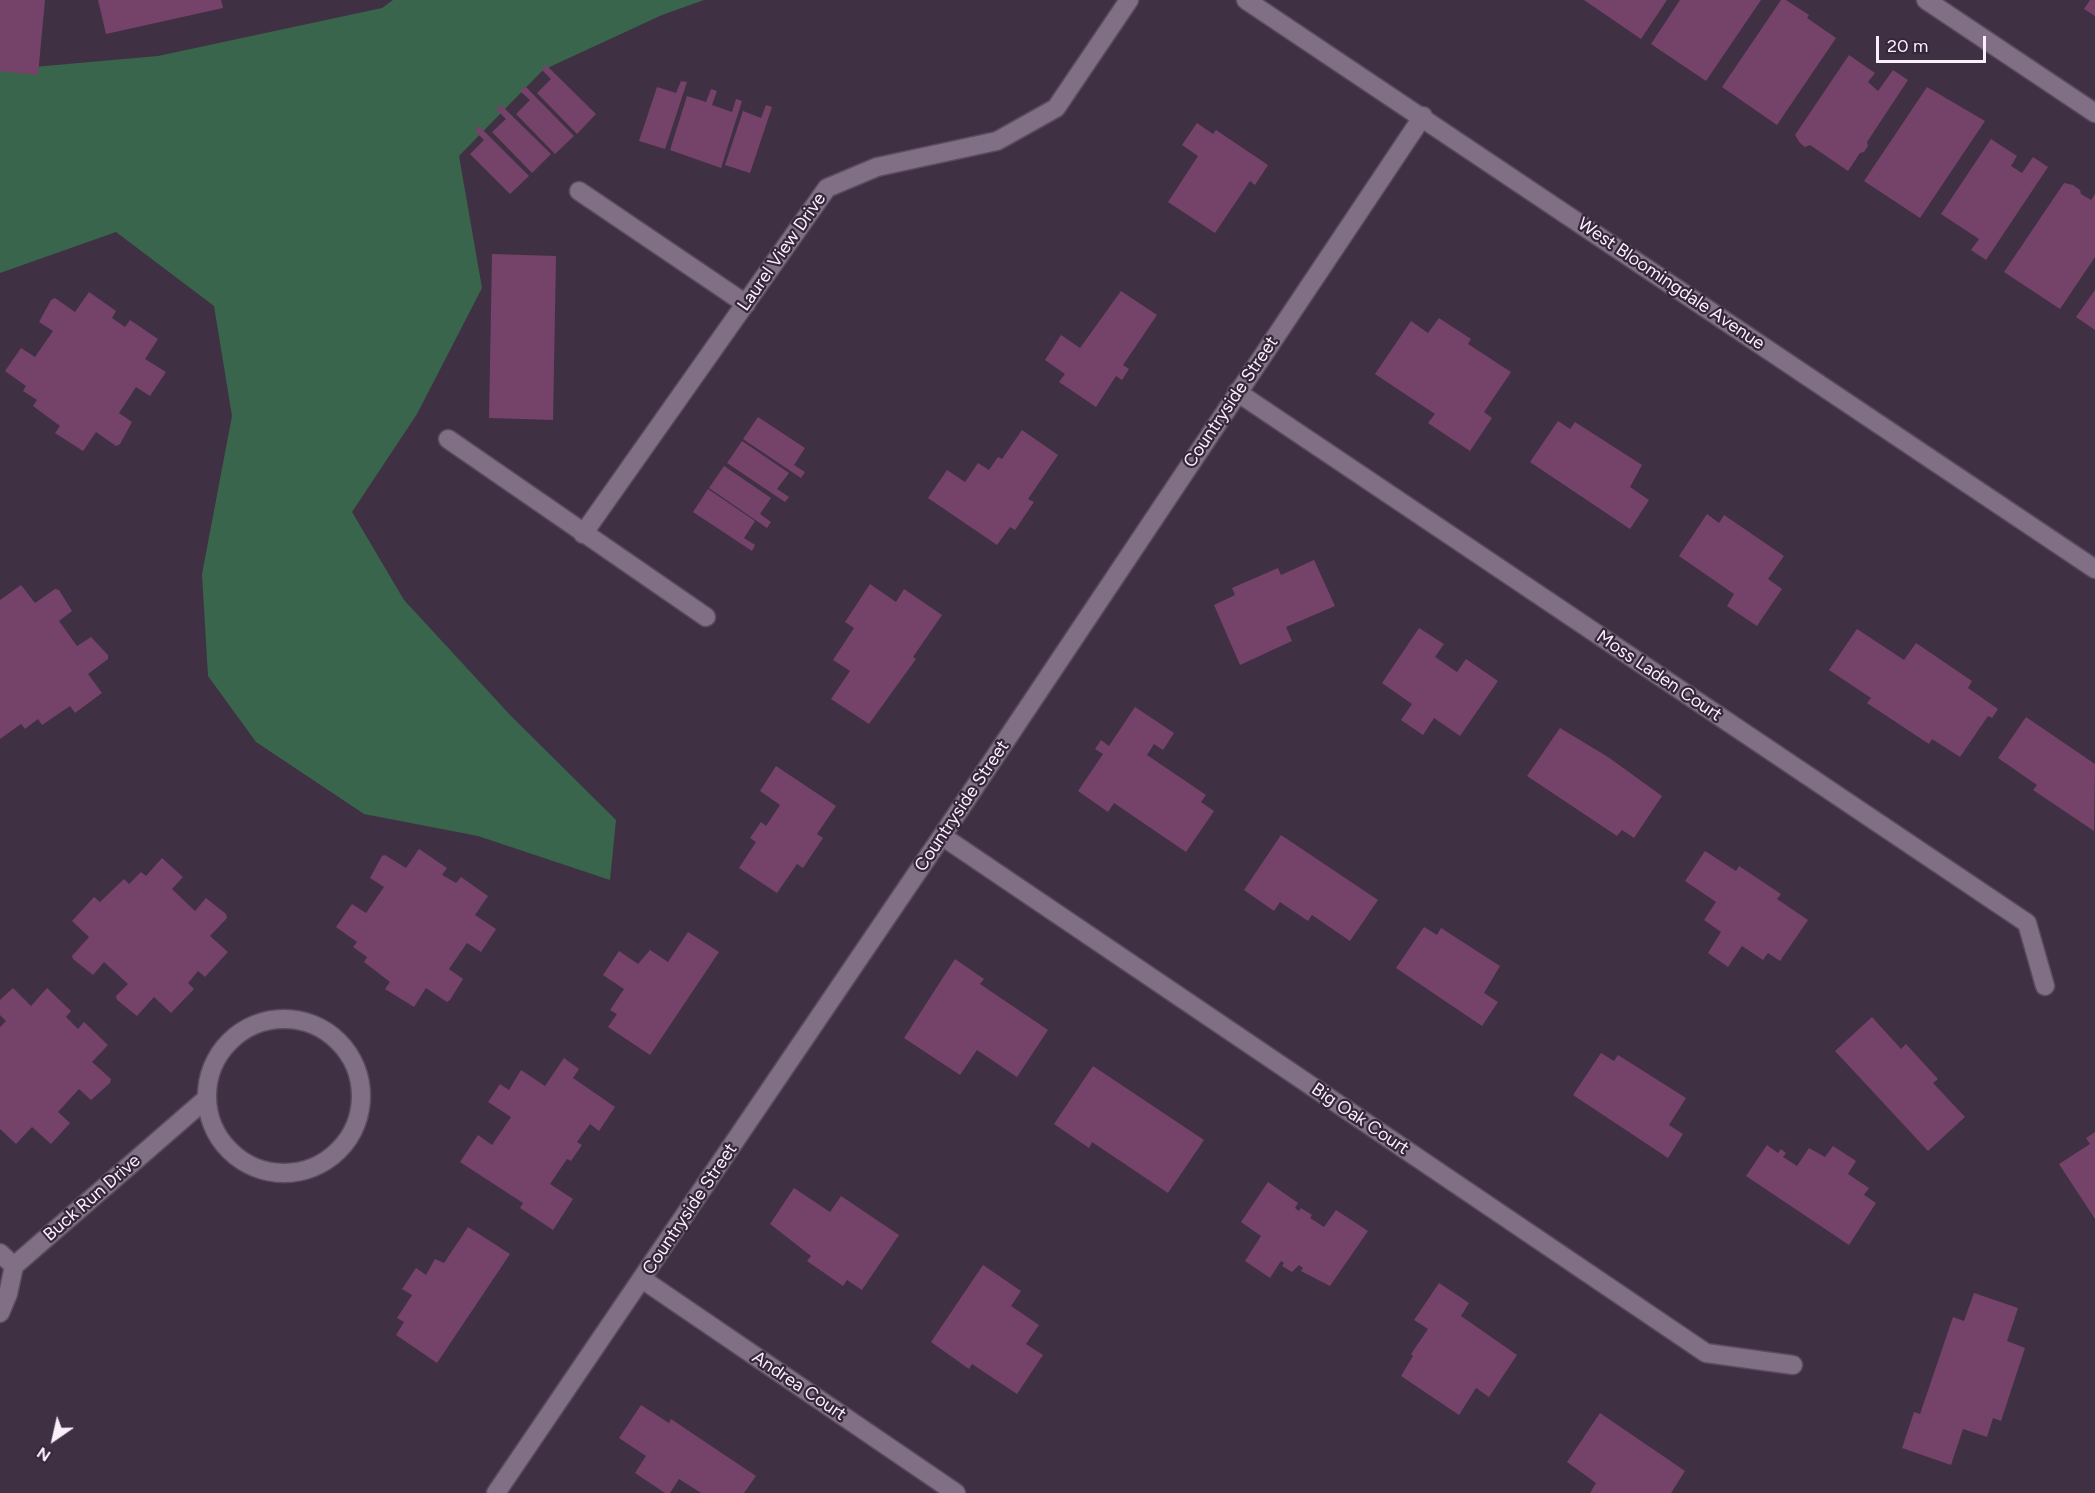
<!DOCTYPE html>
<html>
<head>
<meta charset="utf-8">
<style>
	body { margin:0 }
	#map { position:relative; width:2095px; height:1493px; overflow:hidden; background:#403044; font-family:Figtree,sans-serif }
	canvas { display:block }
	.north { position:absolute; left:24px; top:1409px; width:60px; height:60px; -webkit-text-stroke:4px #352639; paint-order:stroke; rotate:214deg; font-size:16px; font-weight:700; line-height:24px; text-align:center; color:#faf0fc }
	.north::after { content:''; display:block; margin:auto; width:21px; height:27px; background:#faf0fc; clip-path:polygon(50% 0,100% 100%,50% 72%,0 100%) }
	.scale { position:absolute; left:1876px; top:36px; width:110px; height:27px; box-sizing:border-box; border:3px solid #faf0fc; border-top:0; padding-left:8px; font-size:18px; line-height:21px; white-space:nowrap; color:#faf0fc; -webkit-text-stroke:4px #352639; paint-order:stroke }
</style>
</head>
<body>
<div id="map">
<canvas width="2095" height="1493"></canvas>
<div class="north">N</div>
<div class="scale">20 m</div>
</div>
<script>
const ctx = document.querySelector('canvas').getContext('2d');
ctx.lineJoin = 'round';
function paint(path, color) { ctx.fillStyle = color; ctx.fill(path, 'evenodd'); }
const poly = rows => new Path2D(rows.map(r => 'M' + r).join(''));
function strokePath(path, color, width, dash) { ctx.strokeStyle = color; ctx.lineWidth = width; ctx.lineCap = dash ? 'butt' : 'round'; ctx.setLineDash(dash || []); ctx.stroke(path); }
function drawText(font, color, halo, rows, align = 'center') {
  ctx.font = font + ' Figtree,sans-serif'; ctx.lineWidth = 4.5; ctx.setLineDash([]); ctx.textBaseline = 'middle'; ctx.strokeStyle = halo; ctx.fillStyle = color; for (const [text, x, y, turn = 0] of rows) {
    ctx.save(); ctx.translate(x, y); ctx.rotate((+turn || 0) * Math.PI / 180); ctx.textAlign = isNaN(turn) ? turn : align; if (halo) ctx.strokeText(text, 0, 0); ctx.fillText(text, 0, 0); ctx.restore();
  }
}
paint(poly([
	[393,0,704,0,662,15,543,70,459,156,482,288,417,414,352,512,404,600,511,716,616,820,610,880,478,836,364,814,256,742,208,676,202,574,232,416,214,306,116,232,0,273,0,70,158,56,382,8]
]), '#39654c');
paint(poly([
	[0,0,45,0,38,75,0,71],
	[98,0,221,0,223,8,106,34],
	[1584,0,1667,0,1641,39],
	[1680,0,1761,0,1706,81,1651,44],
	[1781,0,1786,0,1809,15,1807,18,1836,38,1777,125,1722,87],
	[2090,0,2095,0,2095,16,2084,9],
	[1849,55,1875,73,1868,82,1878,91,1893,70,1908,80,1867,142,1868,146,1864,152,1860,153,1848,171,1810,145,1805,147,1800,143,1795,135],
	[546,65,596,114,577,134,537,93,551,79,541,69],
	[681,81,687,82,665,149,639,141,657,87,676,93],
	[525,86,574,136,555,154,516,114,530,100,520,91],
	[1927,87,1985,121,1920,218,1864,181],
	[711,89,717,91,712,105,732,112,736,99,742,101,721,168,670,150,687,96,706,102],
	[501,105,551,154,532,173,492,132,506,119,496,109],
	[766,105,772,107,750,173,725,165,743,111,761,118],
	[1197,123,1213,134,1216,130,1268,165,1255,185,1250,181,1215,233,1168,202,1198,156,1182,145],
	[479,126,529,176,510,194,470,154,484,140,475,131],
	[1991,139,2017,156,2011,166,2022,173,2033,157,2048,167,1986,260,1971,250,1979,239,1941,214],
	[2064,183,2073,185,2080,190,2081,194,2091,200,2095,194,2095,257,2060,309,2004,272],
	[492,254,556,256,553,420,489,418],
	[2095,290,2095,330,2076,317],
	[1121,291,1157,315,1123,365,1129,369,1122,380,1116,376,1096,407,1059,382,1065,374,1045,360,1061,335,1080,348],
	[89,292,116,311,112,318,125,327,130,320,158,339,145,359,166,372,150,396,136,387,119,413,132,422,120,444,116,446,96,432,83,451,55,433,60,426,33,406,37,400,23,391,26,386,5,371,21,348,35,357,53,331,39,322,51,300,55,298,75,312],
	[1439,318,1471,339,1468,344,1511,372,1484,412,1492,418,1470,451,1428,423,1435,414,1375,374,1411,321,1428,333],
	[758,417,805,448,794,465,805,472,801,478,743,439],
	[1558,421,1570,429,1575,422,1642,465,1630,487,1649,500,1630,529,1530,462],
	[1022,430,1058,455,1028,499,1034,502,1015,530,1010,527,997,545,928,498,947,470,965,482,978,463,989,470,998,457,1002,459],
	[742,441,789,473,777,489,789,497,785,502,727,463],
	[724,466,771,498,760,514,771,522,767,528,709,488],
	[708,489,755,521,744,538,755,545,752,551,693,512],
	[1707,514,1719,523,1724,515,1784,556,1768,579,1782,589,1757,626,1727,606,1734,594,1679,556],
	[1314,560,1335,606,1286,627,1292,641,1240,665,1214,605,1235,595,1232,588,1278,568,1281,575],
	[870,584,896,602,904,589,942,615,913,657,916,659,869,724,831,699,850,671,833,660,854,628,845,622],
	[21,585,35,603,55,589,59,590,72,611,59,621,77,646,91,637,108,655,108,659,88,674,102,693,75,713,70,706,42,725,38,719,25,729,21,724,0,739,0,600],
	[1419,628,1444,644,1435,657,1457,672,1466,659,1498,681,1460,736,1434,718,1423,735,1401,720,1412,704,1382,683],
	[1857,629,1904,660,1916,643,1972,681,1968,688,1998,709,1992,718,1988,716,1960,757,1932,739,1929,744,1867,703,1871,698,1829,670],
	[1135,707,1174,733,1163,750,1154,744,1147,755,1206,795,1201,802,1214,811,1186,852,1114,803,1108,812,1078,791,1103,754,1095,749,1101,740,1109,746],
	[2026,717,2095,764,2094,831,2033,790,2037,785,1998,758],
	[1560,728,1608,757,1662,796,1634,838,1622,830,1617,836,1527,776],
	[776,766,836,806,817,834,823,838,803,868,797,864,777,893,739,868,756,842,750,838,761,822,766,826,780,805,760,791],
	[1281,835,1378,900,1350,941,1312,915,1308,921,1280,902,1274,911,1244,890],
	[419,849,447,868,442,875,456,883,461,877,488,896,475,915,496,929,481,952,467,943,449,969,463,979,450,1000,447,1002,426,988,414,1007,385,989,390,982,364,962,367,957,353,947,357,942,336,927,352,904,366,913,384,887,370,878,382,856,385,855,406,868],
	[1705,851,1736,871,1739,866,1781,894,1777,899,1808,920,1780,961,1768,953,1763,960,1742,946,1728,967,1708,953,1721,932,1704,920,1716,902,1685,881],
	[162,858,183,877,172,889,195,911,206,898,226,914,227,918,210,936,228,952,205,977,198,971,188,983,194,989,171,1013,154,997,137,1016,117,1000,116,996,128,984,104,962,93,975,73,959,72,956,89,937,72,921,94,897,100,902,124,879,129,884,141,872,146,876],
	[1424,927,1437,935,1441,928,1500,966,1484,993,1498,1002,1482,1026,1396,968],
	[688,932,719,952,650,1055,608,1027,617,1014,610,1010,624,989,603,975,619,951,638,964,650,950,668,962],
	[955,959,984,979,980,984,1048,1030,1017,1077,977,1050,960,1075,904,1038],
	[13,988,31,1006,47,988,71,1011,66,1017,78,1029,84,1022,108,1045,92,1062,111,1079,110,1083,91,1100,79,1089,58,1112,70,1123,51,1144,32,1127,16,1144,0,1129,0,1027,6,1021,0,1015,0,1000],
	[1872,1017,1901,1049,1906,1044,1938,1079,1933,1083,1965,1117,1928,1151,1835,1051],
	[1601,1053,1614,1061,1618,1055,1686,1098,1669,1125,1683,1134,1668,1158,1573,1095],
	[564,1058,579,1069,573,1078,615,1107,599,1131,590,1124,577,1142,582,1145,571,1161,567,1159,550,1184,573,1199,553,1230,520,1208,523,1203,460,1162,478,1135,492,1145,511,1117,488,1102,500,1084,509,1090,521,1070,545,1086],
	[1093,1066,1204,1140,1168,1193,1092,1142,1089,1148,1054,1124],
	[2095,1132,2095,1219,2059,1164,2090,1144,2086,1138],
	[1767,1145,1778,1153,1781,1149,1786,1153,1783,1157,1797,1166,1809,1148,1825,1157,1833,1146,1856,1161,1848,1174,1869,1188,1864,1195,1876,1203,1849,1245,1746,1176],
	[1268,1182,1298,1203,1295,1208,1299,1211,1301,1208,1312,1215,1310,1218,1324,1227,1336,1210,1368,1231,1330,1286,1301,1271,1303,1268,1299,1265,1292,1272,1282,1266,1284,1263,1281,1261,1270,1278,1245,1261,1261,1236,1241,1222],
	[794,1188,830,1212,841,1196,899,1235,862,1290,847,1280,843,1286,807,1261,811,1256,770,1224],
	[468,1227,510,1254,437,1363,396,1335,404,1322,397,1318,412,1295,402,1289,416,1268,426,1275,435,1259,444,1263],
	[983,1265,1021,1291,1011,1306,1039,1325,1026,1344,1043,1355,1017,1394,972,1364,969,1369,931,1342],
	[1439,1283,1469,1303,1461,1316,1517,1355,1489,1397,1476,1388,1459,1415,1401,1376,1413,1356,1411,1354,1428,1329,1414,1320],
	[1974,1293,2018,1308,2007,1341,2025,1348,2001,1421,1993,1418,1987,1437,1963,1429,1951,1465,1902,1448,1914,1412,1920,1414,1953,1317,1964,1321],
	[641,1405,669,1423,671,1419,756,1476,744,1493,701,1493,679,1479,670,1493,665,1493,635,1473,646,1456,619,1438],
	[1600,1413,1685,1471,1671,1493,1590,1493,1596,1483,1567,1462]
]), '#75426a');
const lane = poly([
	[579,191,746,304]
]);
const street = poly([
	[1926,0,2095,113],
	[1237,392,2027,923,2045,986],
	[448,439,706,617],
	[583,534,827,188,877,167,997,141,1056,108,1129,0],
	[942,836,1706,1353,1793,1365],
	'207 1096a77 77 0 1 1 154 0a77 77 0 1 1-154 0Z',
	[0,1253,14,1266],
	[642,1279,956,1493],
	[0,1313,8,1294,14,1266,207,1098],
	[496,1493,942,836,1423,116]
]);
const secondary = poly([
	[1246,0,2095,569]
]);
strokePath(lane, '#594c5c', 21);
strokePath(street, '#594c5c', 21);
strokePath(secondary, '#594c5c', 21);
strokePath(lane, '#816f85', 18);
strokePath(street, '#816f85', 18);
strokePath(secondary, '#816f85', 18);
drawText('18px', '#faf0fc', '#352639', [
	["Laurel View Drive",782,252,-55],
	["West Bloomingdale Avenue",1671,284,34],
	["Countryside Street",1231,402,-56],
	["Moss Laden Court",1659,676,34],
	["Countryside Street",962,806,-56],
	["Big Oak Court",1360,1119,34],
	["Buck Run Drive",92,1198,-41],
	["Countryside Street",690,1209,-56],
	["Andrea Court",799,1386,34]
]);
</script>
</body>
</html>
